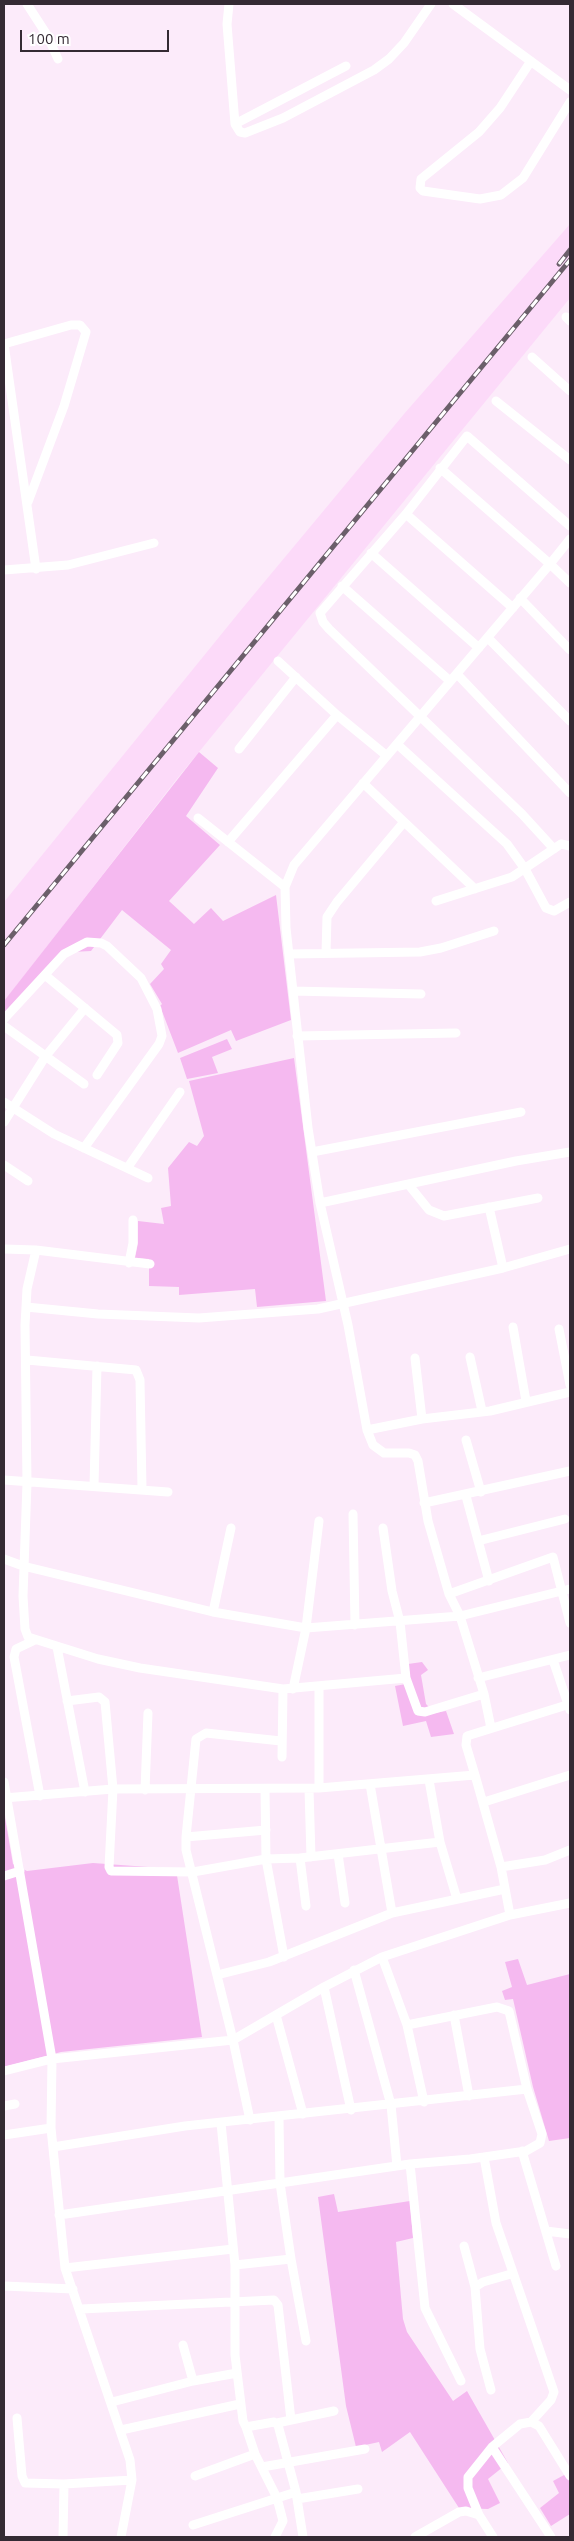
<!DOCTYPE html>
<html>
<head>
<meta charset="utf-8">
<style>
	body { margin:0 }
	#map { position:relative; width:574px; height:2541px; overflow:hidden; background:#fcebfa; font-family:Ubuntu,sans-serif }
	canvas { display:block }
	.frame { position:absolute; inset:0; border:5px solid #342a33; pointer-events:none }
	.scale { position:absolute; left:20px; top:30px; width:149px; height:22px; box-sizing:border-box; border:2px solid #342a33; border-top:0; padding-left:6px; font-size:15px; line-height:18px; white-space:nowrap; color:#342a33; -webkit-text-stroke:4px #fff; paint-order:stroke }
</style>
</head>
<body>
<div id="map">
<canvas width="574" height="2541"></canvas>
<div class="frame"></div>
<div class="scale">100 m</div>
</div>
<script>
const ctx = document.querySelector('canvas').getContext('2d');
ctx.lineJoin = 'round';
function paint(path, color) { ctx.fillStyle = color; ctx.fill(path, 'evenodd'); }
const poly = rows => new Path2D(rows.map(r => 'M' + r).join(''));
function strokePath(path, color, width, dash) { ctx.strokeStyle = color; ctx.lineWidth = width; ctx.lineCap = dash ? 'butt' : 'round'; ctx.setLineDash(dash || []); ctx.stroke(path); }
paint(poly([
	[570,224,570,298,176,780,4,1002,4,902,241,610,404,414]
]), '#fcdaf9');
paint(poly([
	[199,752,218,768,186,816,220,845,169,901,194,924,211,908,223,921,276,895,291,1020,236,1041,231,1030,178,1053,160,1006,162,1004,150,984,164,969,161,964,171,950,122,910,91,951,72,952,62,960,4,1024,4,1001],
	[227,1039,232,1049,212,1057,218,1073,187,1079,180,1058],
	[294,1058,326,1301,257,1307,255,1289,179,1295,179,1287,149,1286,149,1259,135,1258,138,1243,138,1221,164,1224,161,1208,171,1206,168,1168,189,1142,197,1146,204,1136,189,1081],
	[422,1662,428,1670,421,1675,426,1704,435,1713,446,1711,454,1734,431,1737,426,1721,403,1726,395,1686,411,1683,408,1664],
	[4,1812,13,1864,27,1871,93,1863,176,1869,202,2037,61,2052,4,2067],
	[518,1959,527,1985,570,1974,570,2138,549,2141,533,2087,513,1999,505,2000,502,1991,512,1987,505,1962],
	[334,2194,338,2212,410,2201,413,2238,396,2242,403,2319,407,2332,453,2401,467,2391,508,2463,488,2479,500,2503,488,2509,459,2508,410,2432,382,2452,379,2442,356,2447,346,2406,318,2197],
	[566,2474,570,2481,570,2514,551,2526,540,2508,559,2493,553,2481]
]), '#f5b9f0');
strokePath(poly([
	[27,4,47,35,58,59],
	[229,4,227,24,235,124,240,132,245,133,283,118,374,70,389,59,404,43,431,4],
	[453,4,570,90],
	[531,61,500,108,479,132,421,179,420,188,423,191,480,199,501,195,523,178,570,102],
	[235,124,346,66],
	[566,317,570,321],
	[4,344,71,325,80,325,86,332,64,406,28,502],
	[4,344,36,569],
	[532,357,570,391],
	[496,401,570,460],
	[440,468,550,564,294,865,285,887,286,928,308,1128,320,1203,348,1325,367,1430,373,1445,384,1453,409,1453,415,1455,418,1461,428,1521,449,1594,460,1616,484,1694,491,1728],
	[406,514,513,608],
	[570,539,550,564,570,583],
	[371,553,479,648],
	[4,570,68,565,154,543],
	[342,586,450,681],
	[520,598,570,650],
	[488,638,570,721],
	[278,661,337,715,387,756],
	[457,674,570,793],
	[397,744,507,844,525,869,546,908,554,911,570,902],
	[239,749,296,677],
	[363,783,475,889],
	[198,818,285,887],
	[228,842,337,715],
	[554,849,522,814,329,629,323,622,320,613,406,514,467,436,570,526],
	[436,901,512,877,561,844,570,846],
	[326,953,327,917,337,902,404,822],
	[289,954,420,952,441,948,494,931],
	[45,975,117,1035,118,1043,97,1075],
	[293,991,421,994],
	[4,1019,64,954,87,942,101,943,107,946,141,978,157,1009,162,1036,159,1044,84,1148],
	[4,1026,84,1084],
	[297,1036,456,1033],
	[4,1102,54,1134,148,1178],
	[4,1122,45,1057,85,1008],
	[312,1152,521,1112],
	[4,1165,28,1181],
	[128,1167,180,1092],
	[408,1184,429,1210,444,1216,538,1198],
	[320,1203,516,1161,570,1152],
	[489,1207,503,1268],
	[4,1249,36,1250,150,1264],
	[36,1250,27,1289,25,1325,27,1483,23,1596,25,1629,28,1637,98,1659,140,1668,283,1689,406,1678],
	[129,1263,133,1243,133,1220],
	[26,1307,98,1314,199,1318,318,1309,503,1268,570,1249],
	[513,1327,526,1401],
	[559,1329,570,1385],
	[470,1357,482,1411],
	[415,1358,422,1419],
	[27,1360,136,1370,140,1380,142,1489],
	[367,1430,422,1419,490,1411,570,1392],
	[466,1440,481,1492],
	[4,1480,168,1492],
	[94,1486,97,1366],
	[466,1496,489,1581],
	[424,1503,570,1471],
	[353,1514,355,1625],
	[383,1528,392,1591,400,1622,406,1678,418,1711,425,1712,484,1694],
	[478,1541,565,1519],
	[4,1559,23,1566,213,1612,306,1628,460,1616,570,1589],
	[449,1594,553,1557,570,1623],
	[213,1612,231,1528],
	[35,1640,16,1649,14,1657,40,1796],
	[57,1647,85,1792],
	[553,1660,570,1710],
	[478,1678,570,1655],
	[319,1687,319,1788],
	[293,1689,306,1628,319,1521],
	[67,1701,99,1697,105,1702,113,1789,109,1867,111,1871,193,1872,266,1859,300,1858,440,1842],
	[282,1757,283,1689],
	[475,1775,501,1867,510,1915],
	[429,1780,440,1842,457,1899],
	[4,1782,52,2059,51,2128,65,2268,130,2460,132,2480,121,2537],
	[370,1784,392,1913],
	[265,1789,266,1859,284,1957],
	[309,1789,311,1857],
	[145,1790,148,1713],
	[4,1798,113,1789,319,1788,475,1775,466,1745,467,1736,570,1704],
	[484,1802,570,1775],
	[186,1837,266,1830],
	[338,1854,345,1903],
	[300,1858,306,1906],
	[501,1867,545,1860,570,1850],
	[4,1876,20,1871],
	[382,1957,407,2025,424,2102],
	[354,1970,391,2105,397,2166],
	[217,1975,269,1962,392,1913,505,1889],
	[324,1987,351,2110],
	[276,2015,303,2114],
	[454,2015,469,2096],
	[4,2071,52,2059,233,2040,324,1987,382,1957,510,1915,570,1903],
	[4,2106,15,2104],
	[279,2118,280,2183,410,2164,470,2159,526,2151,540,2143,542,2134,527,2089,509,2011,497,2007,407,2025],
	[250,2120,233,2040,186,1850,186,1837,196,1739,206,1733,281,1741],
	[221,2123,235,2265,235,2355,243,2421,246,2427,274,2422,278,2425,296,2492,303,2537],
	[4,2135,51,2128],
	[53,2147,185,2126,527,2089],
	[522,2151,556,2266],
	[484,2157,496,2223,554,2392,551,2400,531,2422],
	[410,2164,425,2308,461,2381],
	[59,2215,280,2183,291,2259],
	[546,2231,570,2234],
	[464,2246,475,2287],
	[235,2265,291,2259,306,2341],
	[65,2268,233,2249],
	[4,2286,73,2289],
	[81,2309,274,2300,278,2305,291,2420],
	[183,2345,193,2381],
	[491,2390,480,2349,475,2287,483,2282,511,2274],
	[112,2402,193,2381,237,2373],
	[17,2418,22,2476,25,2483,64,2484,132,2480],
	[277,2423,334,2411],
	[121,2430,240,2404],
	[492,2447,551,2537],
	[255,2454,277,2498,283,2521,275,2537],
	[262,2467,365,2449],
	[195,2476,255,2454,246,2427],
	[297,2499,358,2489],
	[479,2515,468,2488,468,2477,492,2447,520,2424,531,2422,539,2426,570,2476],
	[193,2525,296,2492],
	[63,2537,64,2484],
	[415,2537,459,2512,466,2511,479,2515,493,2537]
]), '#fff', 9);
const rail = poly([
	[559,264,570,250],
	[4,945,570,260]
]);
strokePath(rail, '#6b5f6a', 5);
strokePath(rail, '#fff', 3, [9]);
</script>
</body>
</html>
